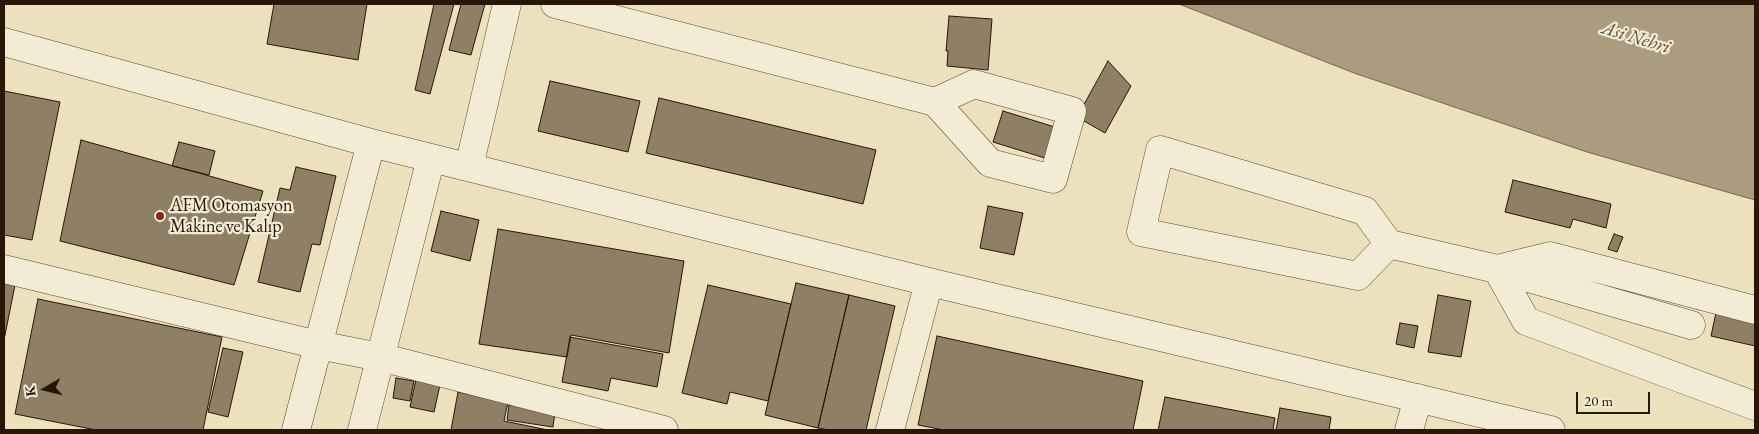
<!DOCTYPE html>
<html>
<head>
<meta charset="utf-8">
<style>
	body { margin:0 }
	#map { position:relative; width:1759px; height:434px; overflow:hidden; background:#ece1bd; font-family:"EB Garamond",serif }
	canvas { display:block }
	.frame { position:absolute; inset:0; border:5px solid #261706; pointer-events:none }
	.north { position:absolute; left:20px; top:364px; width:50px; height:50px; -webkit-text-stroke:4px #f3ecd4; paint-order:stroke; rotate:262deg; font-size:14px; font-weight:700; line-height:20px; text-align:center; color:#261706 }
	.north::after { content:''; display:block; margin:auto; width:18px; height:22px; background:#261706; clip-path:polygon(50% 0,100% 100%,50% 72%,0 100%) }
	.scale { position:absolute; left:1576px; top:392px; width:74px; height:22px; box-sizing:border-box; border:2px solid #261706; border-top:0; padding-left:6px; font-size:15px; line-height:18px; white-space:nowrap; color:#261706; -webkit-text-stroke:4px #f3ecd4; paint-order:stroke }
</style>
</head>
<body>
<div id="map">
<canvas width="1759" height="434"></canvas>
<div class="frame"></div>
<div class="north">K</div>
<div class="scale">20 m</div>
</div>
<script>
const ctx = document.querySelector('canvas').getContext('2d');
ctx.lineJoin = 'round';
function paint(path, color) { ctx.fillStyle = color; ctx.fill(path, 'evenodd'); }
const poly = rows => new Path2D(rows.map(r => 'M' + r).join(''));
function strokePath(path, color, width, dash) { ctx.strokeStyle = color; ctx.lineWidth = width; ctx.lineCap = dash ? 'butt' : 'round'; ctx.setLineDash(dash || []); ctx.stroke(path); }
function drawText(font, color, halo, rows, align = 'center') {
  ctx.font = font + ' "EB Garamond",serif'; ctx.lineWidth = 4.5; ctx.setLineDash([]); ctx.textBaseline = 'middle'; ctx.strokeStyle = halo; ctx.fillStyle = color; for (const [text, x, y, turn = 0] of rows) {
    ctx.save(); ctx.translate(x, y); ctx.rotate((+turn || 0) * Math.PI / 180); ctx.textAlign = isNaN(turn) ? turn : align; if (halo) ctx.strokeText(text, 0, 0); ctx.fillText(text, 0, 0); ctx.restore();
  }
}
const water = poly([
	[1179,4,1755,4,1755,200,1587,152,1354,73,1179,4]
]);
paint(water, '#a99c7f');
strokePath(water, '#75674f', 1);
const building = poly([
	[274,4,367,4,358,60,267,44,274,4],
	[434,4,454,4,430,94,415,90,434,4],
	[461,4,485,4,471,55,449,50,461,4],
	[949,16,992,19,988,70,947,66,948,51,946,51,949,16],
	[1108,61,1131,86,1105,133,1077,117,1108,61],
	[550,81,640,101,628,152,538,131,550,81],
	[4,91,60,102,32,240,4,235,4,91],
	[659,98,876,150,863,204,646,153,659,98],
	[1003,111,1058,128,1048,159,993,142,1003,111],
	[81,140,263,191,234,285,60,241,81,140],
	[179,142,215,151,209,175,172,166,179,142],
	[296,167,336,176,320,245,312,244,300,292,258,282,280,188,290,190,296,167],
	[1513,180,1611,204,1606,228,1573,219,1570,228,1505,212,1513,180],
	[988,206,1023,213,1014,255,980,248,988,206],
	[441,211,479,220,470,261,431,251,441,211],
	[498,229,684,261,669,353,571,335,567,357,479,344,498,229],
	[1614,234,1623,237,1617,252,1608,249,1614,234],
	[4,282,15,285,4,340,4,282],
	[796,283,849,295,818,428,765,415,796,283],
	[708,285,791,304,768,401,730,392,727,404,682,393,708,285],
	[849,295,895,306,866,430,829,430,818,428,849,295],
	[1438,295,1471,301,1461,357,1428,352,1438,295],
	[38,299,222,337,203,430,96,430,15,414,38,299],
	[1717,308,1755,317,1755,346,1711,336,1717,308],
	[1400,323,1418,326,1414,348,1396,344,1400,323],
	[937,336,1143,381,1133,430,944,430,918,425,937,336],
	[570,337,663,354,657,387,611,378,608,391,562,382,570,337],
	[223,348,243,352,228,417,208,412,223,348],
	[396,378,414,381,410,401,393,398,396,378],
	[416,379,440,385,434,412,410,407,416,379],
	[458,392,508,402,504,421,548,430,451,430,458,392],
	[1165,397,1275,418,1273,430,1158,430,1165,397],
	[509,405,555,412,553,427,507,420,509,405],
	[1280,408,1331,417,1329,430,1276,430,1280,408]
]);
paint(building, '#8d8065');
strokePath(building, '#261706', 1);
const minor = poly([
	[555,4,935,102,990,163,1053,179,1072,111,974,84,935,102],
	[4,42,371,143,929,282,1551,430],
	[469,167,507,4],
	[1389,244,1358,276,1141,232,1160,150,1365,211,1389,244,1497,269,1526,321,1755,406],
	[4,269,318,345,380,357,664,430],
	[1497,269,1550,256,1755,310],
	[1498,269,1691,325],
	[296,430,371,143],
	[362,430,431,158],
	[890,430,929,282],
	[1409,430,1418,398]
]);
strokePath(minor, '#584a34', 29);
strokePath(minor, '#f3ecd4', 28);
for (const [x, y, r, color] of [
	[160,216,5,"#8f2418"]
]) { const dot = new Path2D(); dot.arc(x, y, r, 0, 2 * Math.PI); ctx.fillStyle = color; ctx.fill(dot); strokePath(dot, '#f3ecd4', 2); }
drawText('18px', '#261706', '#f3ecd4', [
	["AFM Otomasyon",170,206],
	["Makine ve Kalıp",170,227]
], 'left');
drawText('italic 19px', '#5a4c36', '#f3ecd4', [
	["Asi Nehri",1636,38,17]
]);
</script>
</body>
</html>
